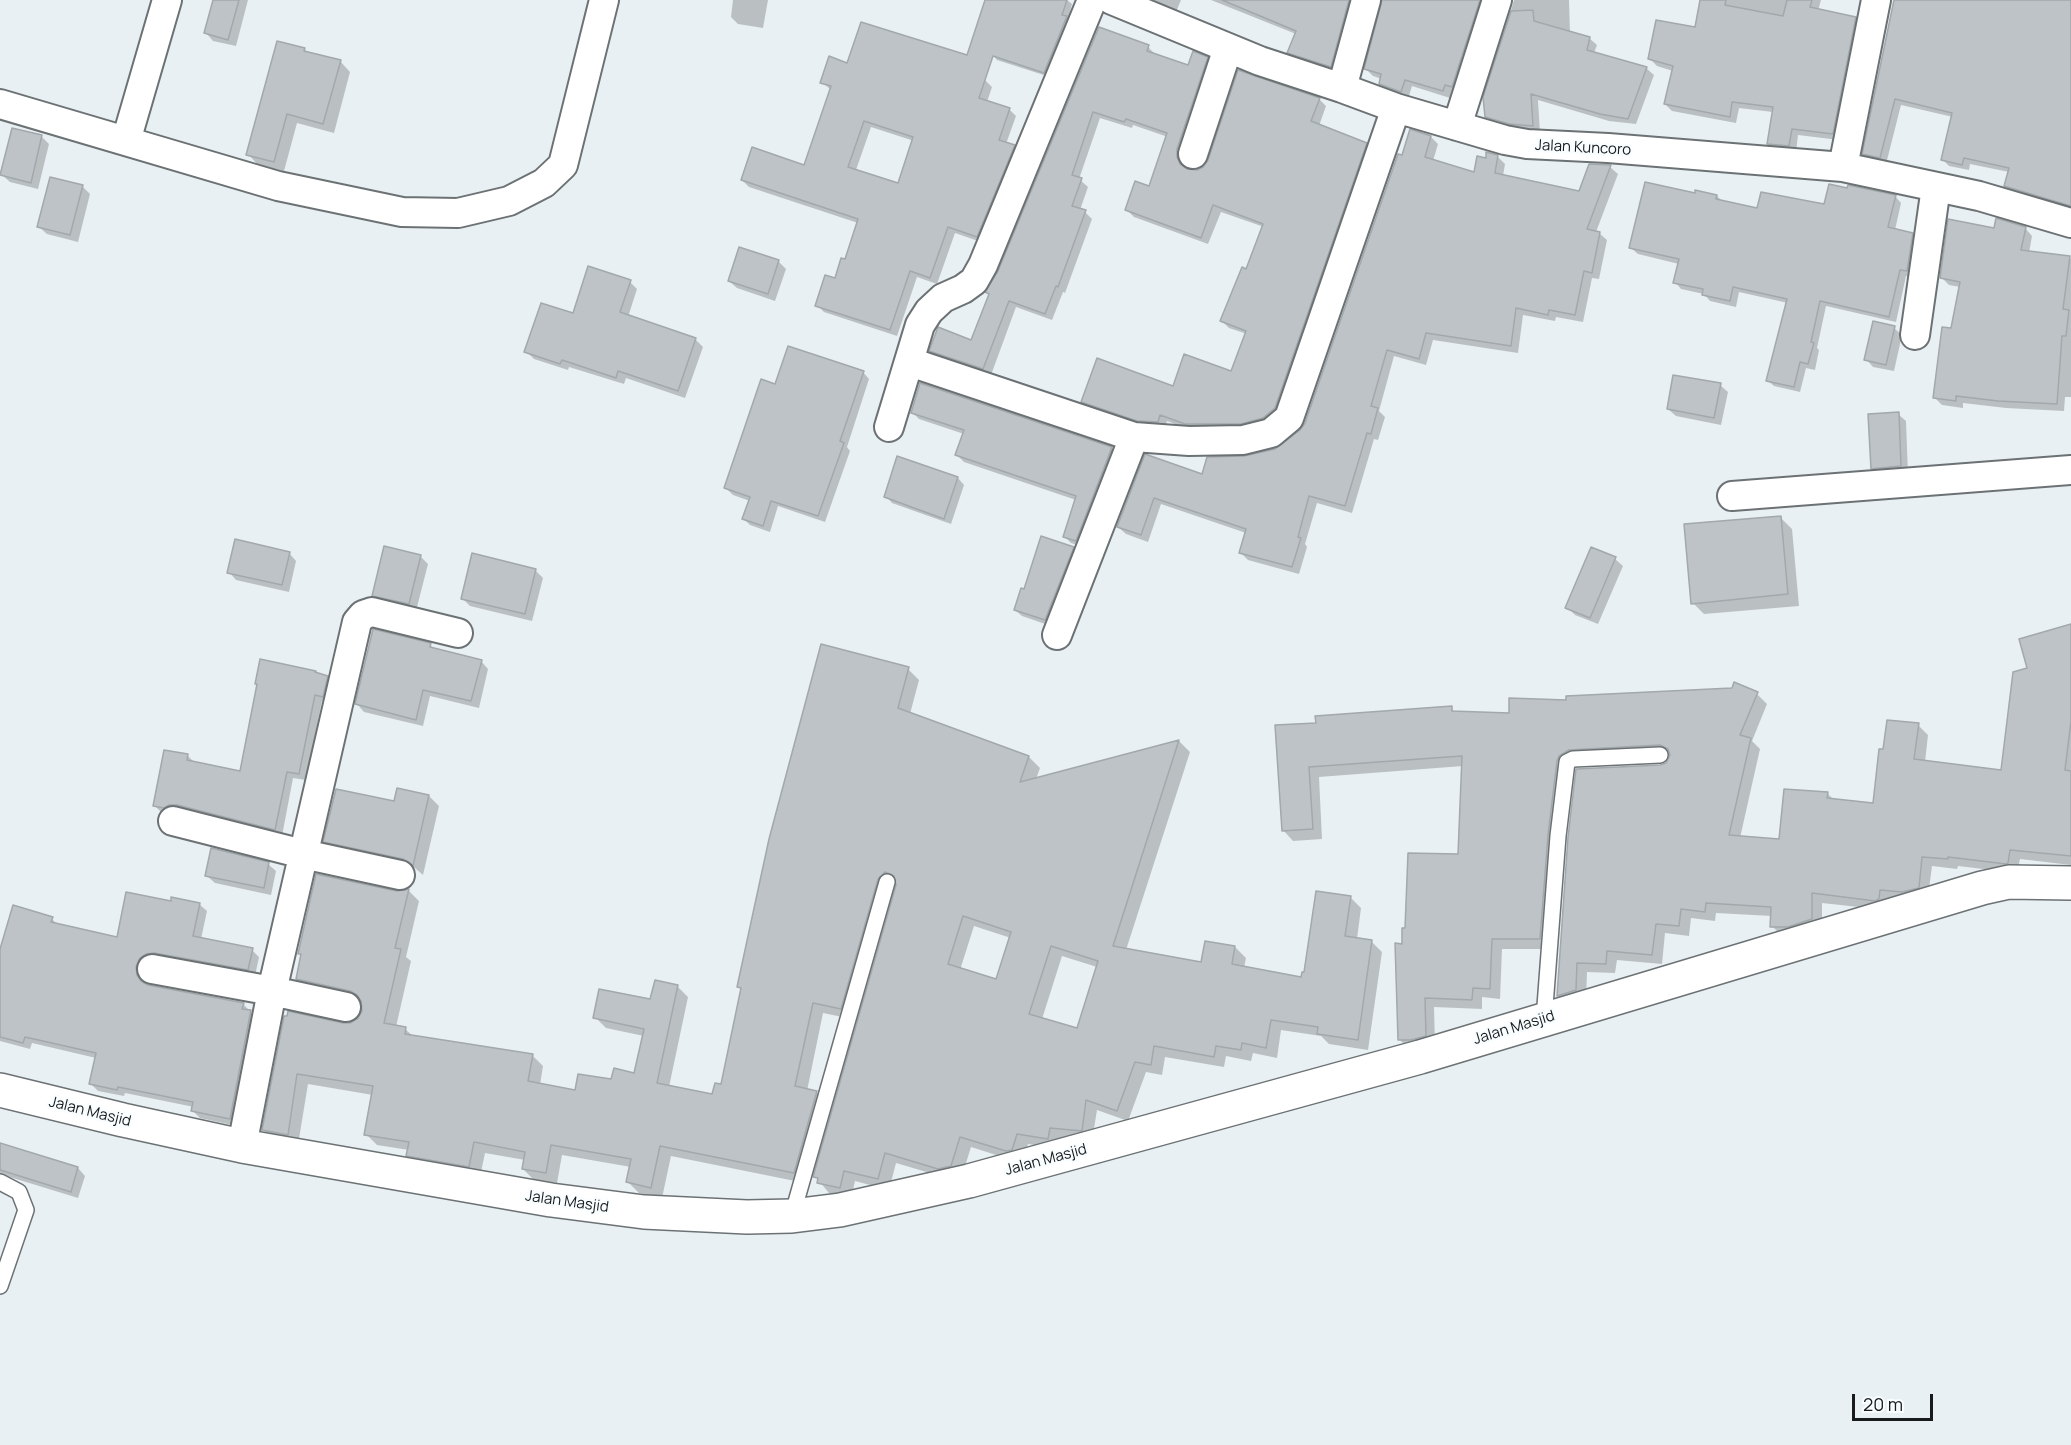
<!DOCTYPE html>
<html>
<head>
<meta charset="utf-8">
<style>
	body { margin:0 }
	#map { position:relative; width:2071px; height:1445px; overflow:hidden; background:#e9f0f3; font-family:Manrope,sans-serif }
	canvas { display:block }
	.scale { position:absolute; left:1852px; top:1394px; width:81px; height:27px; box-sizing:border-box; border:3px solid #181a1b; border-top:0; padding-left:8px; font-size:18px; line-height:21px; white-space:nowrap; color:#181a1b; -webkit-text-stroke:4px #f8fdff; paint-order:stroke }
</style>
</head>
<body>
<div id="map">
<canvas width="2071" height="1445"></canvas>
<div class="scale">20 m</div>
</div>
<script>
const ctx = document.querySelector('canvas').getContext('2d');
ctx.lineJoin = 'round';
function paint(path, color) { ctx.fillStyle = color; ctx.fill(path, 'evenodd'); }
const poly = rows => new Path2D(rows.map(r => 'M' + r).join(''));
function strokePath(path, color, width, dash) { ctx.strokeStyle = color; ctx.lineWidth = width; ctx.lineCap = dash ? 'butt' : 'round'; ctx.setLineDash(dash || []); ctx.stroke(path); }
function drawText(font, color, halo, rows, align = 'center') {
  ctx.font = font + ' Manrope,sans-serif'; ctx.lineWidth = 4.5; ctx.setLineDash([]); ctx.textBaseline = 'middle'; ctx.strokeStyle = halo; ctx.fillStyle = color; for (const [text, x, y, turn = 0] of rows) {
    ctx.save(); ctx.translate(x, y); ctx.rotate((+turn || 0) * Math.PI / 180); ctx.textAlign = isNaN(turn) ? turn : align; if (halo) ctx.strokeText(text, 0, 0); ctx.fillText(text, 0, 0); ctx.restore();
  }
}
paint(poly([
	[215,0,248,0,236,46,213,41,206,33],
	[733,0,768,0,763,28,738,24,731,17],
	[1012,0,1067,0,1072,4,1068,19,1072,23,1050,77,997,60,992,54],
	[1154,0,1181,0,1176,12,1158,4],
	[1211,0,1359,0,1338,73,1296,60,1289,52,1296,34],
	[1383,0,1490,0,1459,94,1452,91,1450,98,1412,86,1408,99,1388,91,1380,84,1382,79,1373,76,1366,69],
	[1514,0,1569,0,1570,33,1589,38,1597,45,1594,53,1646,68,1654,75,1636,124,1609,121,1538,100,1540,133,1494,124,1486,116,1485,98],
	[1701,0,1821,0,1818,11,1855,19,1862,26,1839,140,1798,135,1796,152,1776,151,1769,144,1773,112,1739,108,1736,123,1672,111,1665,104,1673,71,1657,66,1650,59,1696,29],
	[1894,0,2071,0,2071,210,2013,192,2006,186,2009,172,1970,164,1969,170,1949,166,1943,160,1953,117,1901,105,1886,164,1870,160,1864,154],
	[1099,29,1148,47,1155,54,1189,67,1207,59,1214,66,1184,157,1183,165,1186,170,1197,171,1319,99,1326,106,1319,126,1366,144,1373,151,1282,415,1271,425,1193,431,1167,421,1165,429,1146,427,1090,409,1083,402,1174,388,1232,373,1247,334,1229,328,1222,321,1247,271,1264,227,1221,212,1208,244,1134,217,1127,210,1150,188,1168,137,1133,125,1132,128,1100,118,1079,179,1088,187,1080,210,1085,212,1092,219,1065,293,1063,292,1052,320,1016,307,991,375,938,358,931,351,972,342],
	[304,49,308,53,340,61,350,72,334,133,297,123,284,171,258,165,248,154],
	[848,65,959,71,985,80,992,87,987,102,1009,109,1016,116,1006,144,1014,146,1021,153,984,243,955,233,937,284,917,277,897,336,824,312,817,305,836,280,846,261,858,223,749,187,742,180,805,166,831,90,822,82],
	[871,127,914,141,899,185,856,170],
	[13,130,42,137,49,144,38,189,10,182,2,175],
	[1431,137,1438,144,1433,161,1476,174,1488,160,1498,157,1505,164,1503,176,1580,193,1610,167,1618,174,1596,232,1599,233,1607,240,1599,279,1592,278,1583,322,1556,317,1555,321,1523,315,1518,353,1433,340,1426,365,1394,356,1379,411,1385,417,1378,440,1374,439,1352,513,1317,503,1305,544,1307,547,1299,574,1248,560,1241,553,1246,533,1161,504,1148,542,1126,534,1118,527,1146,456,1202,475,1244,458,1276,450,1301,432,1306,425,1403,157],
	[82,186,90,194,78,242,47,234,39,227],
	[1696,195,1717,196,1722,201,1758,210,1825,206,1895,196,1901,203,1895,230,1912,234,1919,240,1913,277,1906,276,1896,322,1826,306,1817,348,1819,350,1815,370,1806,368,1800,392,1774,386,1767,380,1788,303,1739,292,1736,307,1710,301,1704,294,1681,289,1675,282,1679,264,1638,254,1631,248],
	[2025,228,2032,236,2029,253,2069,257,2071,259,2071,397,2065,397,2064,411,2006,408,1963,403,1963,408,1942,405,1935,398,1960,287,1949,285,1941,277,1995,229],
	[778,261,786,269,775,301,737,288,729,281],
	[630,282,637,289,628,317,695,339,703,347,685,398,626,378,624,384,569,367,568,370,534,359,526,351,574,315],
	[1894,328,1902,335,1894,371,1873,367,1866,359],
	[863,372,869,379,847,447,850,451,825,522,778,506,770,532,750,525,744,519,750,501,733,495,726,488,776,386],
	[921,385,1112,448,1119,455,1083,547,1071,543,1064,536,1076,500,964,462,957,455,964,434,919,419,912,412],
	[1720,385,1728,392,1721,425,1676,416,1668,409],
	[1898,414,1906,421,1908,474,1880,476,1872,468],
	[898,458,958,478,964,485,951,524,892,503,886,496],
	[1780,517,1792,529,1799,606,1704,614,1693,603],
	[1073,548,1079,554,1051,626,1022,616,1015,610,1025,591],
	[289,553,296,561,289,592,236,580,229,572],
	[420,556,428,564,416,611,381,603,373,596],
	[1615,559,1623,566,1598,624,1575,615,1567,607],
	[535,570,543,578,532,621,470,606,463,599],
	[430,645,435,650,481,661,488,669,479,708,430,696,423,726,364,712,357,704],
	[2071,659,2071,865,2020,859,2017,873,1958,866,1957,869,1932,866,1928,897,1886,910,1822,903,1822,929,1782,936,1772,926,1772,916,1716,913,1715,921,1691,918,1689,936,1665,933,1662,964,1617,960,1615,973,1587,972,1586,1000,1568,1006,1558,996,1569,837,1661,766,1667,764,1672,755,1579,760,1569,766,1550,949,1502,949,1500,999,1482,997,1482,1009,1434,1007,1435,1046,1410,1050,1400,1040,1403,946,1407,929,1460,855,1463,766,1319,777,1322,839,1293,841,1283,830,1317,724,1451,708,1456,713,1510,715,1568,702,1757,694,1767,704,1752,741,1760,749,1740,838,1780,840,1827,793,1835,801,1875,804,1884,751,1918,725,1928,735,1925,762,2003,771],
	[908,669,919,680,910,714,1029,757,1040,768,1036,779,1179,741,1190,752,1126,950,1202,964,1235,947,1246,958,1244,968,1302,978,1350,897,1361,908,1357,939,1371,941,1382,952,1368,1050,1329,1044,1321,1036,1281,1030,1277,1058,1253,1053,1251,1061,1226,1056,1224,1067,1165,1057,1162,1075,1146,1072,1128,1121,1097,1110,1092,1141,1061,1138,1059,1149,1028,1144,1023,1160,1018,1162,971,1147,962,1176,950,1179,896,1163,889,1190,855,1181,851,1198,829,1193,815,1176,898,884,892,885,852,1019,823,1013,807,1091,817,1093,828,1104,805,1183,671,1156,662,1198,639,1193,628,1182,631,1167,562,1155,557,1183,534,1180,523,1169,525,1160,485,1153,480,1177,419,1166,408,1155,409,1150,377,1145,366,1134,373,1095,308,1084,298,1145,274,1141,263,1130,285,1017,351,1024,359,1020,363,1011,363,1002,308,990,297,979,302,956,299,953,397,893,408,890,419,901,406,957,411,961,396,1027,405,1029,413,1036,532,1055,543,1066,540,1085,576,1092,635,1074,644,1036,606,1028,595,1017,652,1001,677,986,688,997,669,1087,713,1096,722,1086,742,990,739,987],
	[974,926,1011,938,997,981,960,970],
	[1062,956,1097,967,1078,1030,1042,1019],
	[327,677,334,684,330,702,322,701,306,780,293,778,282,836,161,812,154,805,188,756,195,763,241,772,259,685],
	[429,796,439,806,423,875,415,868,335,851,325,841,395,803],
	[268,864,276,871,271,895,215,883,207,876],
	[172,903,199,904,207,911,201,939,252,950,259,957,255,976,142,974,143,984,243,1004,258,1019,237,1126,200,1118,193,1111,194,1107,125,1093,124,1096,98,1091,91,1084,96,1058,32,1043,30,1049,0,1041,0,955,52,919,58,925,118,939],
	[0,1144,78,1168,85,1176,78,1198,0,1174]
]), '#0003');
const building = poly([
	[213,0,239,0,228,40,204,33,213,0],
	[985,0,1067,0,1062,15,1067,16,1044,73,993,56,979,98,1010,108,999,140,1015,145,977,237,948,227,930,278,910,271,890,330,815,306,825,275,835,278,841,258,845,259,858,219,741,180,752,147,804,165,831,86,820,83,829,56,847,63,861,22,967,55,985,0],
	[864,121,913,137,898,183,848,167,864,121],
	[1222,0,1349,0,1331,67,1287,53,1296,31,1222,0],
	[1382,0,1480,0,1452,87,1445,85,1443,91,1405,80,1401,92,1379,84,1381,74,1364,69,1382,0],
	[1700,0,1726,0,1725,5,1783,16,1787,0,1812,0,1810,7,1856,17,1833,134,1792,129,1789,146,1767,144,1773,107,1732,102,1730,117,1664,104,1673,66,1648,59,1656,20,1695,27,1700,0],
	[1894,0,2071,0,2071,206,2004,186,2009,168,1964,158,1962,165,1941,160,1952,113,1895,99,1880,158,1862,154,1894,0],
	[1533,10,1534,21,1590,37,1587,50,1647,67,1628,119,1600,114,1531,94,1533,126,1509,124,1485,117,1483,97,1511,11,1533,10],
	[1099,27,1149,45,1147,51,1188,65,1193,51,1208,57,1177,149,1177,157,1180,164,1187,169,1197,170,1203,167,1208,160,1238,70,1320,98,1311,121,1367,143,1275,408,1263,418,1241,424,1185,424,1160,415,1158,422,1137,421,1081,402,1097,358,1173,386,1184,354,1231,371,1246,331,1220,321,1242,267,1246,269,1263,224,1213,205,1201,238,1125,210,1135,181,1149,186,1167,133,1126,119,1124,122,1093,112,1072,175,1082,178,1072,206,1086,210,1058,287,1056,286,1045,314,1009,301,983,369,929,351,938,327,971,340,989,294,985,292,998,271,1099,27],
	[277,41,305,48,304,51,341,60,323,124,287,114,274,162,246,155,277,41],
	[12,128,42,135,31,183,0,175,12,128],
	[1410,129,1431,136,1425,157,1474,172,1477,156,1486,158,1486,152,1498,155,1495,173,1579,191,1589,164,1611,165,1587,229,1600,232,1592,273,1584,271,1575,315,1549,310,1548,315,1516,308,1511,346,1426,333,1419,359,1387,350,1371,406,1378,408,1371,434,1367,433,1345,506,1309,496,1298,537,1301,538,1292,567,1239,553,1246,529,1154,498,1141,535,1117,527,1145,454,1202,474,1207,457,1244,456,1275,449,1300,430,1305,423,1398,154,1402,155,1410,129],
	[50,177,83,185,70,235,37,227,50,177],
	[1645,182,1695,193,1695,190,1717,195,1716,199,1757,208,1761,192,1824,204,1829,184,1847,188,1848,185,1896,195,1888,227,1913,233,1907,271,1900,270,1889,317,1820,301,1811,342,1814,343,1808,364,1800,362,1794,387,1766,381,1787,299,1733,287,1730,301,1702,295,1703,289,1673,283,1679,259,1629,248,1645,182],
	[1996,218,2026,227,2021,250,2070,256,2063,309,2069,310,2066,336,2062,336,2057,404,1998,401,1956,396,1956,401,1933,398,1942,327,1951,328,1960,282,1940,278,1948,219,1994,228,1996,218],
	[739,247,779,260,768,294,728,281,739,247],
	[588,266,631,280,620,312,696,338,678,391,618,371,616,378,562,360,560,364,524,352,541,303,573,313,588,266],
	[1873,321,1895,326,1886,365,1864,360,1873,321],
	[788,346,864,371,840,441,844,443,818,516,771,501,763,526,742,519,750,497,724,488,761,379,775,384,788,346],
	[1673,375,1721,383,1714,418,1667,409,1673,375],
	[920,383,1112,447,1076,541,1063,537,1076,496,955,455,964,430,911,413,920,383],
	[1899,412,1901,466,1871,469,1868,414,1899,412],
	[897,456,958,477,944,519,884,497,897,456],
	[1781,516,1788,594,1691,604,1684,524,1781,516],
	[1041,536,1074,547,1045,620,1014,610,1021,588,1024,589,1041,536],
	[235,539,290,552,282,585,227,573,235,539],
	[384,546,421,555,409,604,372,596,384,546],
	[1591,547,1616,557,1590,618,1565,608,1591,547],
	[472,553,536,569,525,614,461,599,472,553],
	[2071,624,2071,721,2065,770,2071,771,2071,856,2010,850,2008,863,2006,864,1948,857,1948,859,1922,857,1919,888,1902,892,1880,890,1879,899,1875,901,1812,893,1812,919,1788,927,1770,927,1771,907,1706,903,1705,912,1681,909,1679,926,1656,924,1652,955,1607,951,1606,964,1577,963,1576,990,1557,996,1568,837,1576,769,1660,765,1666,763,1670,755,1668,749,1660,745,1569,750,1559,756,1557,761,1548,835,1540,939,1492,939,1490,989,1473,988,1472,1000,1425,998,1426,1036,1411,1040,1398,1040,1395,943,1402,944,1402,928,1405,928,1408,853,1458,854,1462,756,1309,767,1313,829,1282,831,1275,725,1316,723,1315,716,1452,706,1452,711,1509,713,1509,698,1566,700,1566,696,1732,688,1734,682,1758,692,1740,735,1751,738,1729,835,1779,839,1784,789,1828,792,1827,798,1873,803,1879,749,1883,749,1887,720,1919,723,1914,759,2001,770,2013,672,2027,668,2019,639,2071,624],
	[373,629,431,643,430,647,482,660,471,701,423,690,416,720,355,704,373,629],
	[821,644,909,667,898,708,1029,756,1020,782,1179,740,1113,946,1201,962,1205,941,1235,946,1232,964,1301,977,1302,972,1304,972,1316,891,1351,896,1345,936,1372,940,1358,1040,1317,1034,1318,1027,1271,1020,1266,1048,1242,1043,1241,1050,1216,1046,1214,1057,1154,1046,1151,1065,1135,1062,1117,1111,1086,1100,1082,1131,1050,1128,1048,1139,1017,1134,1012,1150,1006,1151,960,1137,951,1166,938,1169,885,1153,878,1179,844,1171,840,1188,817,1183,818,1178,813,1177,896,885,894,876,885,872,878,879,841,1009,813,1003,795,1086,817,1091,794,1173,660,1146,651,1188,626,1182,631,1159,551,1145,546,1173,522,1169,525,1152,474,1142,469,1167,412,1157,406,1156,409,1142,364,1135,373,1086,297,1074,288,1135,262,1130,284,1016,287,1016,288,1011,343,1023,350,1023,358,1018,362,1011,361,1001,357,995,350,991,296,979,301,954,298,954,316,874,397,891,409,889,395,948,401,949,384,1023,406,1027,405,1034,533,1054,528,1081,575,1090,578,1074,611,1079,614,1068,634,1073,644,1029,593,1018,599,989,650,999,655,980,678,985,657,1083,712,1094,715,1083,721,1084,741,988,737,987,769,839,821,644],
	[963,916,1011,932,996,979,948,964,963,916],
	[1051,946,1098,961,1077,1028,1029,1014,1051,946],
	[260,659,316,671,315,672,328,676,323,697,315,695,299,774,287,772,275,830,177,805,169,805,164,808,153,806,164,750,188,754,187,760,240,771,257,684,255,684,260,659],
	[397,788,429,795,413,866,403,859,323,842,336,789,394,801,397,788],
	[211,848,269,862,264,888,205,876,211,848],
	[126,892,171,901,171,897,200,903,193,936,253,948,248,970,154,953,146,954,140,958,136,967,137,975,141,981,148,985,244,1003,242,1009,251,1010,230,1119,191,1111,193,1102,118,1087,117,1090,89,1084,96,1053,25,1037,23,1043,0,1037,0,949,13,905,53,917,51,922,117,937,126,892],
	[0,1143,78,1167,71,1192,0,1170,0,1143]
]);
paint(building, '#bdc3c6');
strokePath(building, '#a2a8ab', 1.5);
const service = poly([
	[1544,1019,1558,836,1567,762,1573,759,1660,755],
	[0,1182,19,1192,26,1210,0,1286],
	[792,1216,887,882]
]);
const minor = poly([
	[1112,0,1260,61,1342,88,1396,108,1505,140,1527,144,1608,148,1843,167,1979,196,2071,223],
	[1342,88,1366,0],
	[0,104,278,186,402,212,458,213,509,201,544,183,563,165,604,0],
	[1457,126,1497,0],
	[126,141,167,0],
	[1193,154,1228,48],
	[1843,167,1876,0],
	[1915,335,1936,187],
	[910,362,1134,437,1189,441,1243,440,1271,433,1289,418,1396,108],
	[889,427,920,325,929,311,943,298,963,289,974,281,983,265,1092,0],
	[1732,496,2071,470],
	[1057,635,1134,437],
	[173,821,303,854,400,875],
	[152,969,272,991,346,1007],
	[242,1146,272,991,357,622,363,615,372,612,458,633]
]);
const tertiary = poly([
	[0,1090,123,1120,242,1146,551,1200,644,1212,747,1217,792,1216,840,1210,969,1181,1420,1057,1982,888,2009,882,2071,883]
]);
strokePath(service, '#6c7274', 18);
strokePath(minor, '#6c7274', 32);
strokePath(tertiary, '#6c7274', 36);
strokePath(service, '#fff', 15);
strokePath(minor, '#fff', 28);
strokePath(tertiary, '#fff', 33);
drawText('15px', '#181a1b', '#f8fdff', [
	["Jalan Kuncoro",1583,148,3],
	["Jalan Masjid",1514,1028,-17],
	["Jalan Masjid",90,1112,14],
	["Jalan Masjid",1046,1160,-15],
	["Jalan Masjid",567,1202,8]
]);
</script>
</body>
</html>
